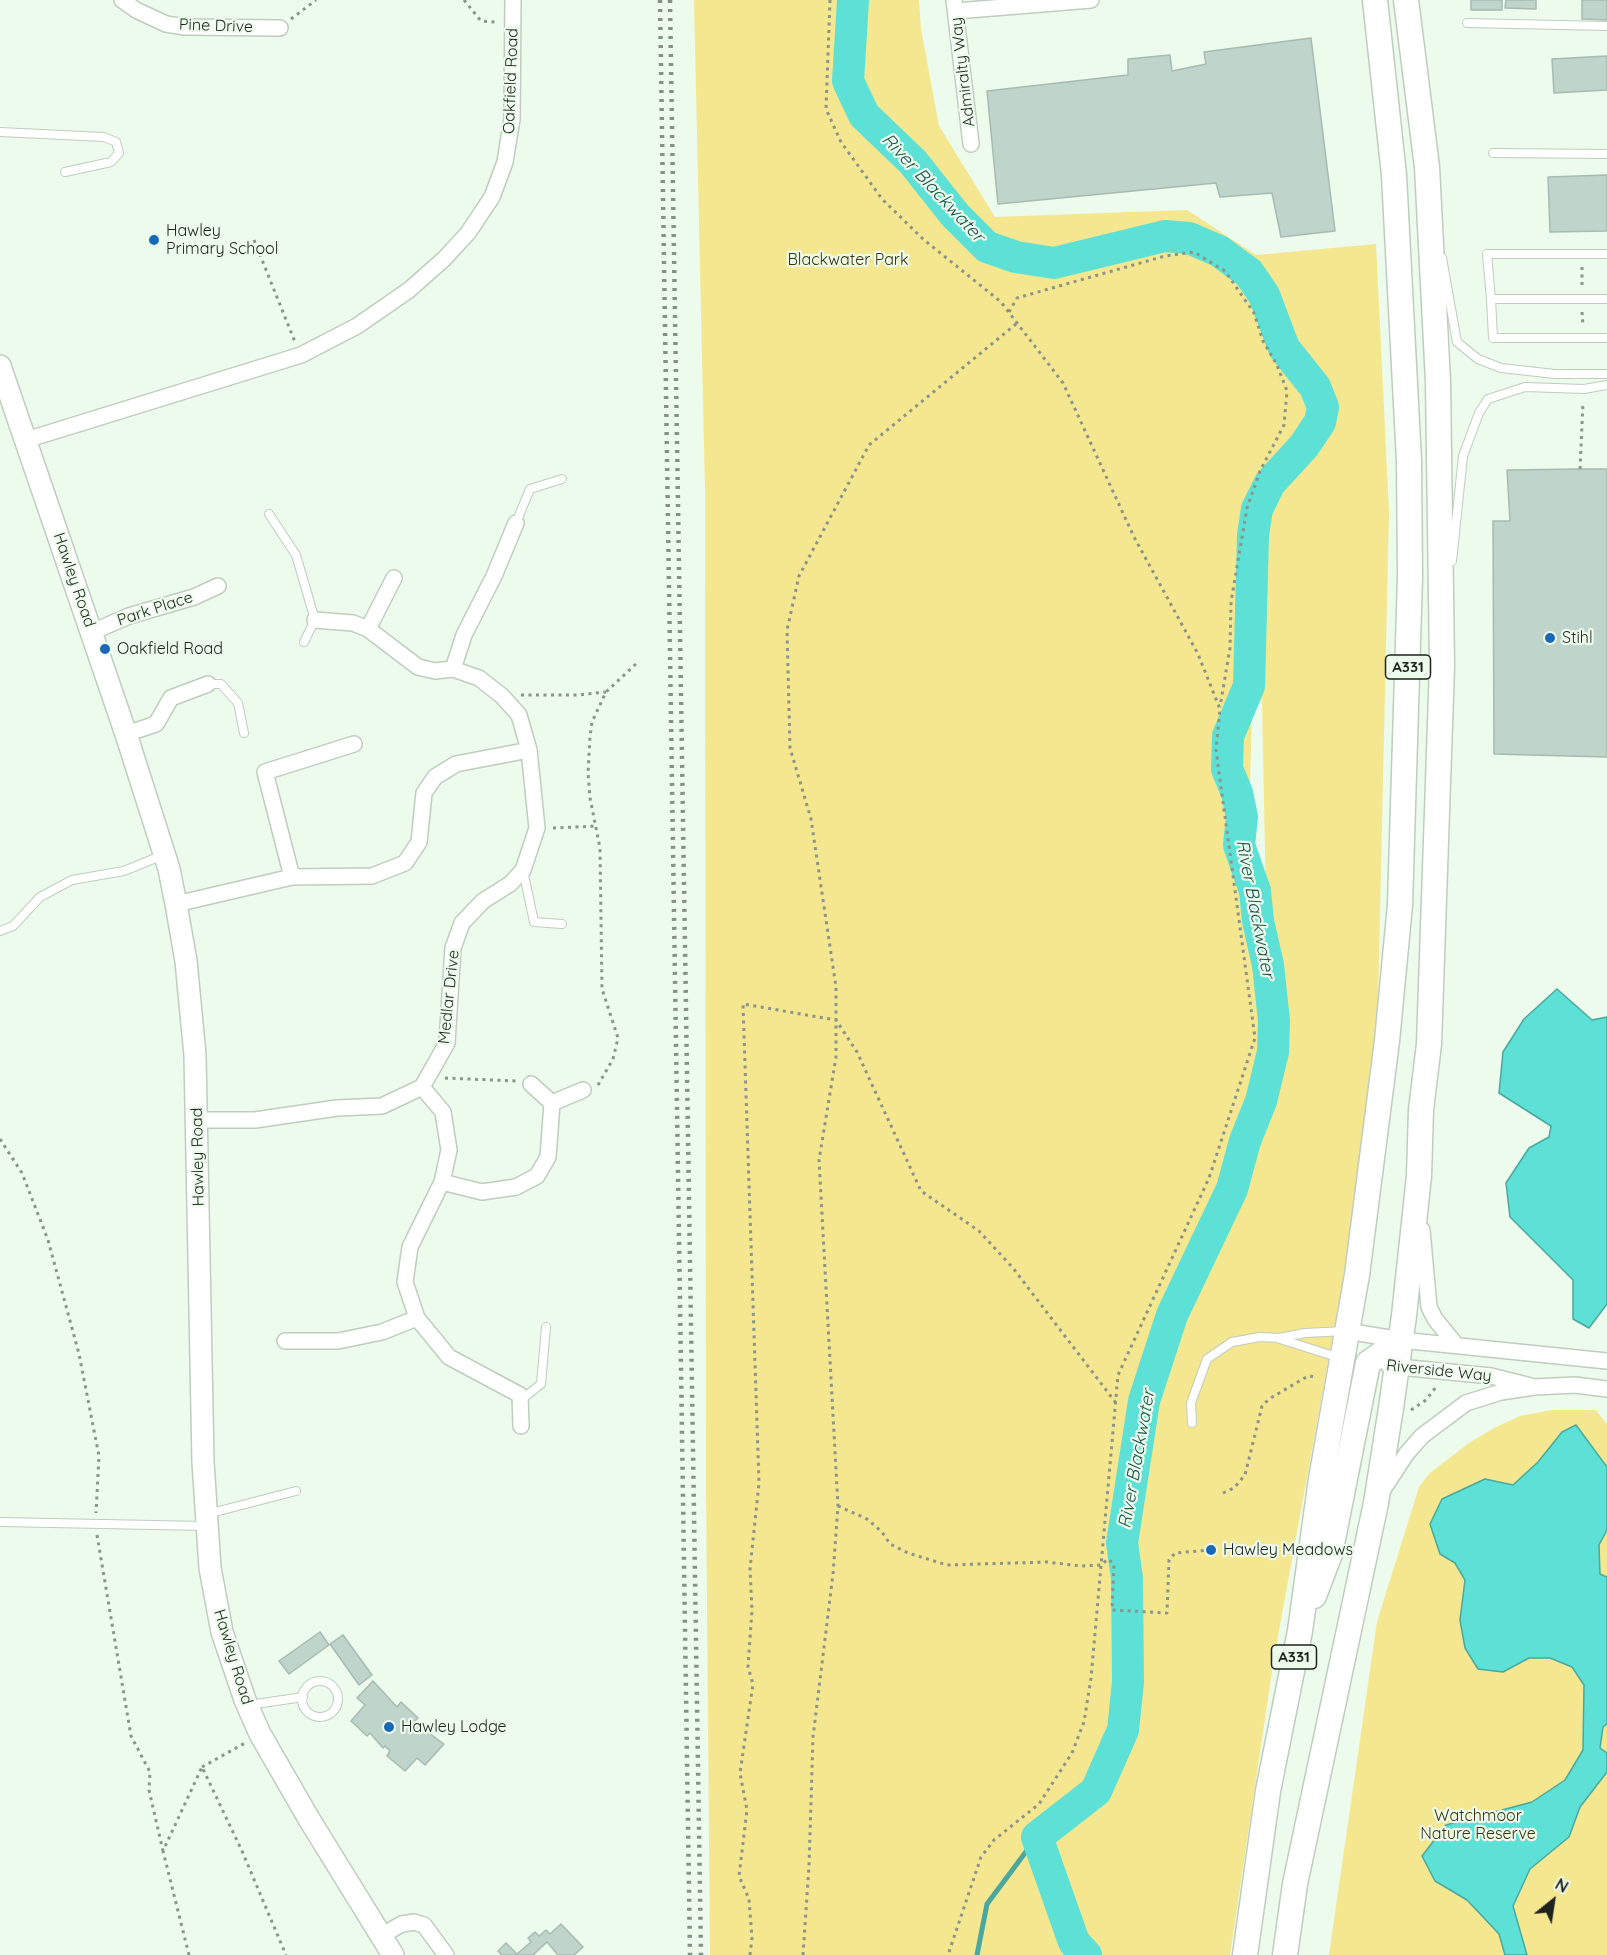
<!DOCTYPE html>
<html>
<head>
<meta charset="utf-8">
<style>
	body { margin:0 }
	#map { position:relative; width:1607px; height:1955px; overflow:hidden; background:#ecfbeb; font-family:Quicksand,sans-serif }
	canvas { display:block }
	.north { position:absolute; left:1523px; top:1871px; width:60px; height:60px; -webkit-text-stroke:4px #ecfbeb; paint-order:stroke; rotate:30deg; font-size:16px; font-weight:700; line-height:24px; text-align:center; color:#1e231d }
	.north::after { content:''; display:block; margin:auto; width:21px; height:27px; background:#1e231d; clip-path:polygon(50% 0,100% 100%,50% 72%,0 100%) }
</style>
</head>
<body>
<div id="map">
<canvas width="1607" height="1955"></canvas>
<div class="north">N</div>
</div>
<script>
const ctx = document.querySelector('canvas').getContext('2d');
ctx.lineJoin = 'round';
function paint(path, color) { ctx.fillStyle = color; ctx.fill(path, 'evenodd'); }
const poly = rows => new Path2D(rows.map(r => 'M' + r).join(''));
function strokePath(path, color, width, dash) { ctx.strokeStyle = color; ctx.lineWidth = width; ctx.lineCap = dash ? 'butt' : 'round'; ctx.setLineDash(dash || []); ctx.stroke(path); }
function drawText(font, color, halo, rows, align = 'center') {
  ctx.font = font + ' Quicksand,sans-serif'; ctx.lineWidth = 4.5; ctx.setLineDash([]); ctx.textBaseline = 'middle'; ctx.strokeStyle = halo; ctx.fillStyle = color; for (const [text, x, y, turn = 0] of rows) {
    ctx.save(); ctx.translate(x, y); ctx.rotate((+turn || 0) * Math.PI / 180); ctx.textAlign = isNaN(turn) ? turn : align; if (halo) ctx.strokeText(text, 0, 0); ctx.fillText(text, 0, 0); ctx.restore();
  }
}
paint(poly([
	[694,0,919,0,921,29,939,126,995,217,1187,210,1256,255,1376,244,1389,512,1378,1002,1357,1203,1274,1658,1230,1955,710,1955,706,1485,705,490],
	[1258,502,1266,902,1266,903,1247,887],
	[1552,1410,1596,1410,1607,1424,1607,1955,1329,1955,1377,1622,1419,1487,1430,1473,1469,1443,1496,1427,1520,1416]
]), '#f5e690');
const water = poly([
	[1557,989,1592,1020,1607,1017,1607,1304,1589,1328,1573,1319,1573,1280,1510,1217,1506,1183,1529,1148,1549,1137,1551,1126,1499,1093,1503,1052,1524,1019,1557,989],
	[1576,1425,1607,1467,1607,1530,1599,1545,1600,1574,1607,1577,1607,1724,1603,1727,1600,1748,1607,1753,1607,1772,1580,1807,1569,1837,1530,1869,1513,1906,1527,1955,1505,1955,1499,1934,1467,1900,1435,1881,1422,1856,1446,1825,1532,1802,1565,1780,1583,1750,1584,1685,1572,1667,1550,1658,1529,1658,1503,1672,1478,1669,1465,1648,1460,1620,1465,1580,1455,1563,1440,1554,1430,1524,1442,1499,1485,1479,1513,1485,1538,1462,1562,1432,1576,1425]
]);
paint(water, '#5de1d6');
strokePath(water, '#4aa89e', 1.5);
strokePath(poly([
	[977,1955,987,1904,1037,1837]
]), '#4aa89e', 5);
strokePath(poly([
	[853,0,848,81,864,115,913,162,955,215,987,247,1016,257,1054,263,1165,236,1189,238,1219,251,1249,273,1264,295,1284,348,1315,387,1323,407,1320,422,1304,446,1270,483,1257,509,1253,535,1249,686,1228,736,1227,769,1237,793,1242,817,1239,845,1255,891,1258,921,1268,965,1274,1021,1273,1052,1261,1101,1245,1141,1232,1189,1172,1315,1144,1401,1122,1543,1127,1578,1128,1682,1123,1730,1096,1791,1037,1837,1074,1942,1086,1955]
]), '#5de1d6', 32);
const building = poly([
	[1471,0,1502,0,1502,10,1471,10,1471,0],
	[1506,0,1536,0,1536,9,1505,8,1506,0],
	[1582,0,1607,0,1607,20,1582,19,1582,0],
	[1311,38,1335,231,1281,237,1272,193,1220,197,1216,183,998,204,987,91,1128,75,1128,59,1170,55,1172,71,1206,64,1204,52,1311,38],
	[1607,56,1607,90,1554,93,1552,59,1607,56],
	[1607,175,1607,231,1550,232,1548,177,1607,175],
	[1580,469,1607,469,1607,757,1494,754,1493,521,1510,521,1507,470,1580,469],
	[320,1632,329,1645,289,1674,279,1661,320,1632],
	[343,1635,372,1675,359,1685,330,1644,343,1635],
	[373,1681,397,1707,401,1702,418,1718,414,1722,444,1744,425,1765,417,1758,405,1771,387,1756,390,1751,385,1746,383,1748,370,1733,367,1736,351,1721,365,1705,357,1698,373,1681],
	[561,1924,583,1947,574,1955,558,1955,547,1942,533,1955,502,1955,498,1951,506,1943,517,1954,531,1942,528,1938,535,1932,539,1936,546,1930,550,1934,561,1924]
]);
paint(building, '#bfd4ca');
strokePath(building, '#a7bbb2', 1.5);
const service = poly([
	[1467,23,1607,26],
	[0,132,104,137,116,142,119,153,111,162,65,172],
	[1493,153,1607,154],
	[1442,258,1457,342,1478,359,1501,368,1555,374,1607,374],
	[1491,299,1487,254,1607,254],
	[1607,299,1491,299,1493,338,1607,338],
	[269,514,296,555,315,620,304,642],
	[516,523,530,489,562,479],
	[1452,561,1463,456,1479,413,1488,399,1525,387,1584,389,1607,385],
	[208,684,221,684,238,703,244,733],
	[523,870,534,922,562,924],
	[0,931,13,926,40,897,72,880,124,871,163,855],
	[1280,1339,1340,1358],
	[520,1395,526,1396,541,1384,546,1327],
	[1192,1423,1191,1403,1207,1359,1232,1342,1260,1337,1279,1338,1305,1333,1345,1331],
	[207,1514,296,1491],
	[0,1522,205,1526],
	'302 1699a18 18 0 1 1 36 0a18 18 0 1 1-36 0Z',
	[249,1705,303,1697]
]);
const minor = poly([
	[122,0,136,10,166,24,185,27,280,28],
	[954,0,971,144],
	[956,11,1091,0],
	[26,440,301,355,357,326,409,290,444,259,468,233,492,197,505,162,512,119,513,0],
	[368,629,394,578],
	[92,632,129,616,194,597,218,586],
	[453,669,464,635,494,576,516,523],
	[126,734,156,724,171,698,208,684],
	[292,877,265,772,354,744],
	[176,904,292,877,372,876,405,863,419,842,424,793,435,777,456,764,529,750],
	[531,1084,552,1103,583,1090],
	[422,1087,443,1112,449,1150,442,1182,410,1247,405,1282,417,1318,449,1357,520,1395,521,1426],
	[197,1120,255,1120,337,1108,382,1106,422,1087,447,1043,453,948,462,923,483,901,510,884,523,870,537,828,529,750,519,715,502,696,479,678,453,669,435,671,418,667,368,629,353,623,315,620],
	[442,1182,482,1192,516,1187,537,1176,548,1157,552,1103],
	[1422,1230,1429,1307,1435,1319,1456,1345],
	[1347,1331,1401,1340,1607,1361],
	[285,1341,338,1341,382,1332,417,1318],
	[1389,1366,1491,1376,1531,1386],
	[1382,1491,1407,1453,1422,1436,1466,1403,1501,1392,1534,1387,1575,1385,1607,1389],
	[382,1935,402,1924,414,1922,424,1925,446,1955]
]);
const secondary = poly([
	[0,366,126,734,169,869,176,904,186,961,195,1055,203,1462,210,1568,222,1632,245,1700,260,1734,309,1819,393,1955]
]);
const primary = poly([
	[1314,1596,1330,1554,1368,1363,1401,1340],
	[1245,1955,1268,1791,1300,1631,1321,1479,1357,1275,1387,1041,1400,905,1410,576,1409,461,1394,175,1375,0],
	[1285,1955,1295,1884,1376,1503,1391,1408,1404,1316,1419,1176,1421,1110,1429,1044,1442,666,1438,382,1427,167,1406,0]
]);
strokePath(service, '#bfcdbe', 10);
strokePath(minor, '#bfcdbe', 18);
strokePath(secondary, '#bfcdbe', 24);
strokePath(primary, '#bfcdbe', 27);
strokePath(poly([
	[464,0,481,21,496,22],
	[830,0,826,109,841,142,882,199,923,239,1001,302,1063,383,1134,537,1198,654,1220,709,1216,750,1255,1038,1209,1178,1118,1375,1091,1678,1084,1722,1072,1753,1039,1804,994,1840,981,1857,948,1955],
	[291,19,316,0],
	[254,240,295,342],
	[1582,267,1582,287],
	[1009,312,1017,298,1165,256,1194,252,1225,271,1254,313,1263,341,1277,365,1287,391,1284,425,1260,471,1247,508,1231,602,1230,648,1220,707],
	[1582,312,1583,326],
	[1580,469,1583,402],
	[521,695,578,695,606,692],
	[553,828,597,826],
	[445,1078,516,1081],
	[598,1085,613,1059,618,1038,602,989,600,848,590,798,588,773,590,737,592,722,606,692,638,662],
	[0,1139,22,1173,48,1240,79,1354,99,1456,96,1513],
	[1411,1410,1426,1400,1436,1387],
	[1223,1493,1234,1488,1245,1475,1262,1406,1269,1399,1308,1376,1317,1377],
	[838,1506,867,1519,882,1532,890,1544,908,1553,947,1565,1047,1562,1081,1566,1101,1565,1108,1559,1114,1564,1112,1610,1167,1613,1169,1560,1175,1553,1211,1550],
	[97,1535,131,1736,150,1772,149,1790,163,1851],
	[202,1767,245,1743],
	[189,1955,163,1851,202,1767,242,1851,286,1955],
	[750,1955,752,1938,749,1899,739,1876,747,1810,740,1773,753,1684,748,1667,752,1610,750,1569,759,1483,743,1004,836,1020,857,1052,921,1191,979,1231,1013,1268,1116,1403],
	[803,1955,809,1866,813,1737,833,1574,838,1506,819,1160,836,1057,836,987,811,819,790,748,787,630,799,576,869,445,1016,324]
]), '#8a9489', 3, [3, 4.5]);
strokePath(service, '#fff', 8);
strokePath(minor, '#fff', 15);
strokePath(secondary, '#fff', 21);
strokePath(primary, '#fff', 24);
strokePath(poly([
	[660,0,690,1955],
	[670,0,701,1955]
]), '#869085', 4.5, [3, 6]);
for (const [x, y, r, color] of [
	[154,240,6,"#1968b6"],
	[1550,638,6,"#1968b6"],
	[105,649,6,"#1968b6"],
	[1211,1550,6,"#1968b6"],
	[389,1727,6,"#1968b6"]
]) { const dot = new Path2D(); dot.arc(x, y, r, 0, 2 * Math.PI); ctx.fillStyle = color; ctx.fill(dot); strokePath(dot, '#ecfbeb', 2); }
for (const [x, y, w] of [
	[1408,667,45],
	[1294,1657,45]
]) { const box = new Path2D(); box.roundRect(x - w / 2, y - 12, w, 24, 4.5); ctx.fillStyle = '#ecfbeb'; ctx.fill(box); strokePath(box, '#1e231d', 1.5); }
drawText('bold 15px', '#1e231d', null, [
	["A331",1408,667],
	["A331",1294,1657]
]);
drawText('16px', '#1e231d', '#ecfbeb', [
	["Pine Drive",216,26,2],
	["Admiralty Way",963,72,-97],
	["Oakfield Road",511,81,-88],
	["Hawley Road",74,580,71],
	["Park Place",155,609,-18],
	["Medlar Drive",449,997,-84],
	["Hawley Road",198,1157,-91],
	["Riverside Way",1439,1371,6],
	["Hawley Road",233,1657,73]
]);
drawText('16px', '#1e231d', '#ecfbeb', [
	["Hawley",166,231],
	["Primary School",166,249],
	["Stihl",1562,638],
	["Oakfield Road",117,649],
	["Hawley Meadows",1223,1550],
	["Hawley Lodge",401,1727]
], 'left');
drawText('16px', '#3a3309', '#ecfbeb', [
	["Blackwater Park",848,260],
	["Watchmoor",1478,1816],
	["Nature Reserve",1478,1834]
]);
drawText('italic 18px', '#1a534e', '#ecfbeb', [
	["River Blackwater",933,188,47],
	["River Blackwater",1255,909,79],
	["River Blackwater",1137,1459,-80]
]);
</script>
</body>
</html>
